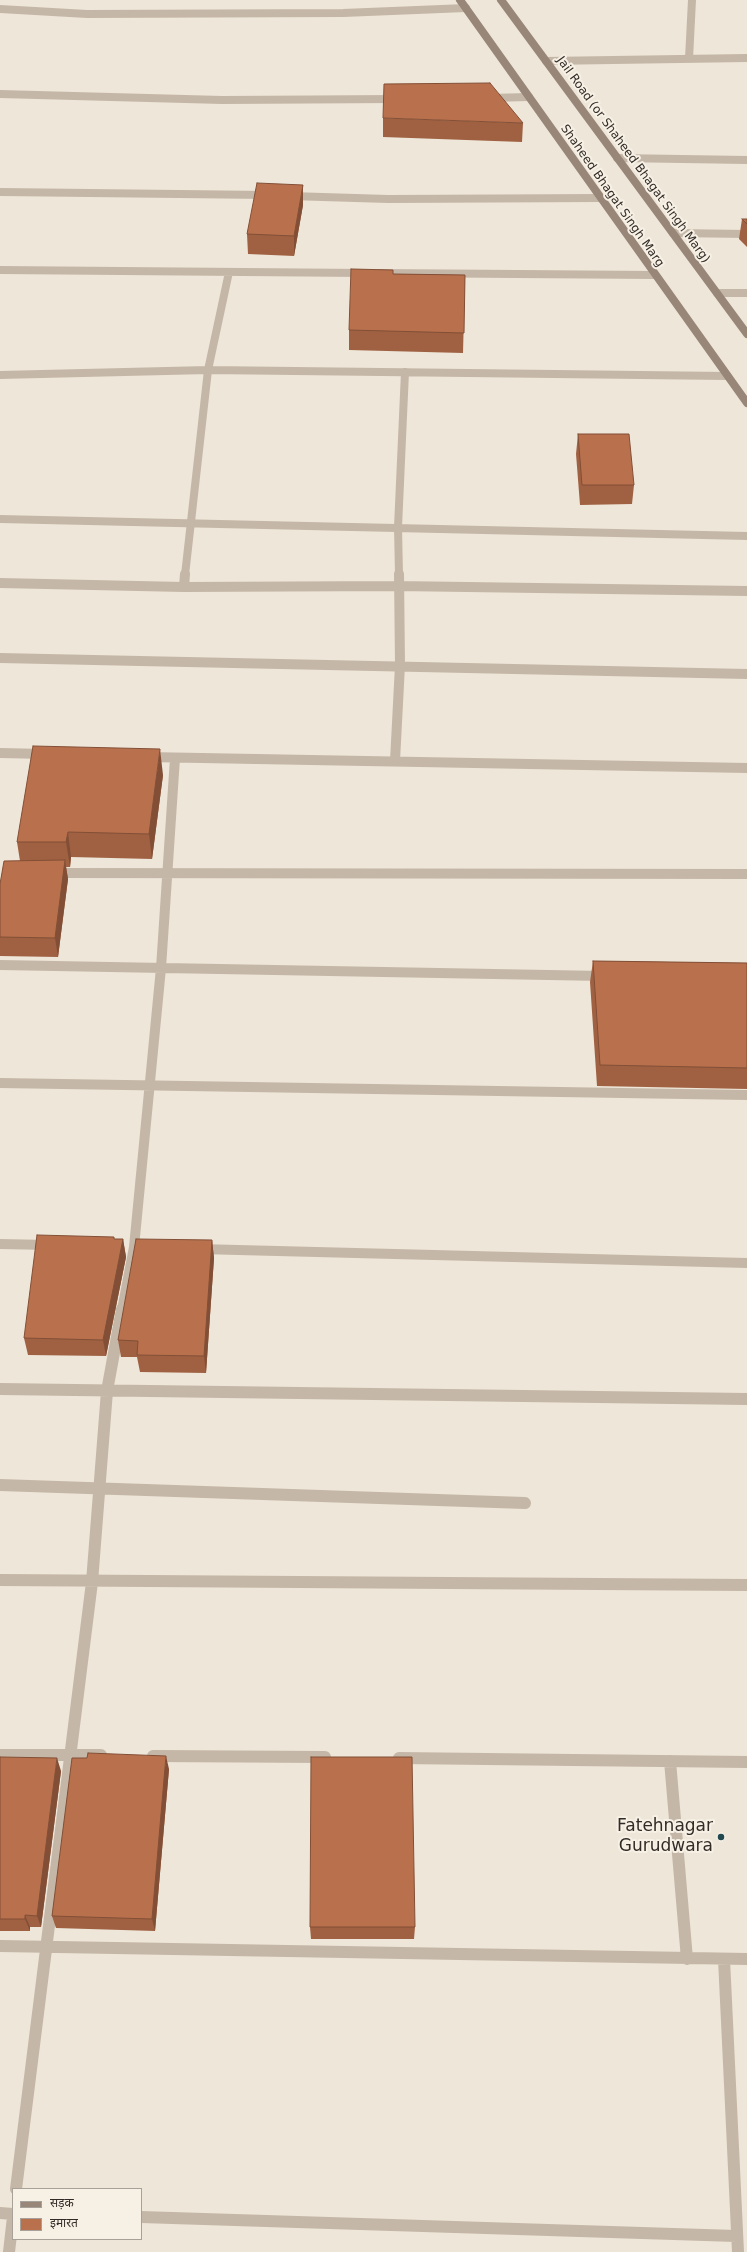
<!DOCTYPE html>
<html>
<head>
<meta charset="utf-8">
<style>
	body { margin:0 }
	#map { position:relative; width:747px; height:2252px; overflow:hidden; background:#eee6d9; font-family:"DejaVu Sans","Noto Sans Devanagari",sans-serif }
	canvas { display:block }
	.legend { position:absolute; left:12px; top:2188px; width:130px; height:52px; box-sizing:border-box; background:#f6f0e5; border:1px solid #a8a199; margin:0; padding:5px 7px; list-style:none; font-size:12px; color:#322b27 }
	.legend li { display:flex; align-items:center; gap:8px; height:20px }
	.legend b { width:20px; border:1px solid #a8a199 }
</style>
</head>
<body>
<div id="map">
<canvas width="747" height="2252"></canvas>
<ul class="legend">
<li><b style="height:5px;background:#988779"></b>सड़क</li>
<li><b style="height:11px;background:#b9714d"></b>इमारत</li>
</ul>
</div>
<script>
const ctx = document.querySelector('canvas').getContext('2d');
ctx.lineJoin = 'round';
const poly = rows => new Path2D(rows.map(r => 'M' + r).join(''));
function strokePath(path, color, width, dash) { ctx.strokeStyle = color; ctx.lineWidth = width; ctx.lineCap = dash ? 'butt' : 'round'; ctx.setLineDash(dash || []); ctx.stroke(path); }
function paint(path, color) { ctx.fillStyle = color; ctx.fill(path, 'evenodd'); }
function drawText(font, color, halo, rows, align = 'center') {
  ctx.font = font + ' "DejaVu Sans",sans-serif'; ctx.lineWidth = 4; ctx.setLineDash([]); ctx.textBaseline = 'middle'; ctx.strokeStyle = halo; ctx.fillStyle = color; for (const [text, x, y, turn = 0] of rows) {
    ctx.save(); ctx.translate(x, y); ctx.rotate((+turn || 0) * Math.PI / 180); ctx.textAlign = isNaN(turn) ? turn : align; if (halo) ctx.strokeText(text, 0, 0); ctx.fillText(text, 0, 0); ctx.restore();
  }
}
strokePath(poly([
	[0,9,87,14,343,13,466,8],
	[689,59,692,0],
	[546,61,747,58],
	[0,94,222,100,397,99],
	[489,98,529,97],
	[617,158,747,160],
	[0,192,268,195],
	[290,196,388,199,600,198],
	[673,233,747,234],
	[0,270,364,273],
	[380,273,654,275],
	[717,293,747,293],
	[0,375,208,370,727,376],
	[0,519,747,536],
	[185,575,208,370,229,272],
	[399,575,398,527,405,372]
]), '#c5b7a7', 8);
strokePath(poly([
	[0,583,184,587,397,586,747,591],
	[184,587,185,574],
	[0,658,747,674],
	[0,753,45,754],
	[147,757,747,768],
	[395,761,400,665,399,574],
	[55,873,747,874],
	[0,965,603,976],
	[0,1083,747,1095],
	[0,1244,49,1245],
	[199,1249,747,1263],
	[122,1310,134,1247,161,968,175,758]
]), '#c5b7a7', 10);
strokePath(poly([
	[0,1389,747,1399],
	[0,1485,525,1503],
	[0,1580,747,1585],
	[0,1755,101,1755],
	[153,1756,325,1757],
	[399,1758,747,1762],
	[670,1761,687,1959],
	[0,1946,747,1959],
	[724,1959,738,2252],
	[16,2189,92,1582,107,1391,122,1309],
	[0,2213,13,2214],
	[141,2217,736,2236],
	[9,2252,13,2217]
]), '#c5b7a7', 12);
strokePath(poly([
	[460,0,747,403],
	[501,0,747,334]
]), '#988779', 8);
paint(poly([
	[383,118,523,123,522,142,383,137],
	[303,185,303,205,294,256,248,254,247,234],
	[742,219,747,219,747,247,739,239],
	[393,274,465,275,463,353,349,350,349,330],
	[578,434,634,485,632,504,580,505,576,454],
	[163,775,152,859,71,857,70,867,66,867,68,879,58,957,0,956,0,884,20,861,17,842],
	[593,961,747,963,747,1089,597,1086,590,982],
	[114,1237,114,1239,123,1239,126,1257,106,1356,28,1355,24,1338],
	[212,1240,214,1258,206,1373,140,1372,137,1357,121,1357,118,1340],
	[0,1757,61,1771,41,1927,30,1927,30,1931,0,1931],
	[87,1758,169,1769,155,1931,56,1928,52,1916],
	[310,1927,415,1927,414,1939,311,1939]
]), '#9f6142');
paint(poly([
	[303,185,303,205,294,256,294,236],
	[160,749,163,775,152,859,149,834],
	[68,832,71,857,70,867,66,842],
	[65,860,68,879,58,957,55,938],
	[123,1239,126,1257,106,1356,103,1340],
	[212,1240,214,1258,206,1373,204,1356],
	[166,1756,169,1769,155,1931,152,1919],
	[57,1758,61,1771,41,1927,37,1916],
	[25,1915,30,1927,30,1931,25,1919]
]), '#824f36');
const building = poly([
	[490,83,523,123,383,118,384,84,490,83],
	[257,183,303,185,294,236,247,234,257,183],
	[742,219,747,219,747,224,742,219],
	[351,269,393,270,393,274,465,275,464,333,349,330,351,269],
	[578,434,629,434,634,485,582,485,578,434],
	[33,746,160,749,149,834,68,832,66,842,17,842,33,746],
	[65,860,55,938,0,937,0,884,4,861,65,860],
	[593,961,747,963,747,1068,600,1065,593,961],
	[37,1235,114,1237,114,1239,123,1239,103,1340,24,1338,37,1235],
	[136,1239,212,1240,204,1356,137,1355,138,1341,118,1340,136,1239],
	[88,1753,166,1756,152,1919,52,1916,72,1758,87,1758,88,1753],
	[0,1757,57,1758,37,1916,25,1915,25,1919,0,1919,0,1757],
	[311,1757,412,1757,415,1927,310,1927,311,1757]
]);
paint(building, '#b9714d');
strokePath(building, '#824f36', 1);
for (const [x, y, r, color] of [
	[721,1837,4,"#21474f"]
]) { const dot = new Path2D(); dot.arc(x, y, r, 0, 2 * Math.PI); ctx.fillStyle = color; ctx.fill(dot); strokePath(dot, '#f6f0e5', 1.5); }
drawText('12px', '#322b27', '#f6f0e5', [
	["Jail Road (or Shaheed Bhagat Singh Marg)",633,160,54],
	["Shaheed Bhagat Singh Marg",612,196,55]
]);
drawText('17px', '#322b27', '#f6f0e5', [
	["Fatehnagar",713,1827],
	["Gurudwara",713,1847]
], 'right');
</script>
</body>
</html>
